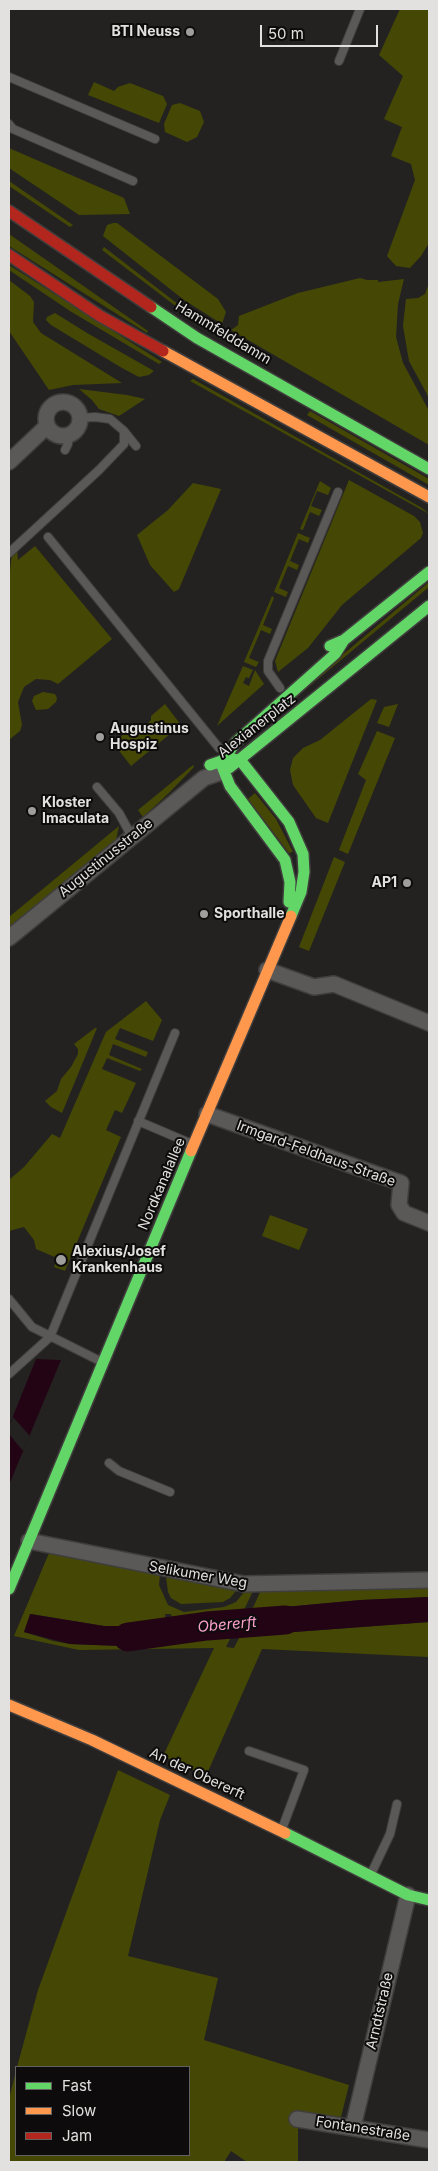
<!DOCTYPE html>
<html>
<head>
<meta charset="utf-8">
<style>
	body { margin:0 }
	#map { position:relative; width:438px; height:2171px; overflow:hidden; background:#242221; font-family:Inter,sans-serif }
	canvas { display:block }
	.frame { position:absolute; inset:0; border:10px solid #e3e1df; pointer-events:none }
	.legend { position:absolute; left:15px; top:2066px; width:175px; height:90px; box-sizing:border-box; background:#0d0b0b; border:1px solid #636160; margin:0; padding:6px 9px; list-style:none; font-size:15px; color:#e3e1df }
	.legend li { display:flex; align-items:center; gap:10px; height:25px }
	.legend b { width:25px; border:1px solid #636160 }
	.scale { position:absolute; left:260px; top:25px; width:118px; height:22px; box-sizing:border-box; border:2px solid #e3e1df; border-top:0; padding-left:6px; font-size:15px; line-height:18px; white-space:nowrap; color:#e3e1df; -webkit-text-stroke:4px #0d0b0b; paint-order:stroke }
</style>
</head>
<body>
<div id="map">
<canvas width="438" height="2171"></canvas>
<div class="frame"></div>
<ul class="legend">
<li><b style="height:6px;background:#63d668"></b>Fast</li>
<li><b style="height:6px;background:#ff974d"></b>Slow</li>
<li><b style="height:6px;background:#b3261e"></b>Jam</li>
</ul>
<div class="scale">50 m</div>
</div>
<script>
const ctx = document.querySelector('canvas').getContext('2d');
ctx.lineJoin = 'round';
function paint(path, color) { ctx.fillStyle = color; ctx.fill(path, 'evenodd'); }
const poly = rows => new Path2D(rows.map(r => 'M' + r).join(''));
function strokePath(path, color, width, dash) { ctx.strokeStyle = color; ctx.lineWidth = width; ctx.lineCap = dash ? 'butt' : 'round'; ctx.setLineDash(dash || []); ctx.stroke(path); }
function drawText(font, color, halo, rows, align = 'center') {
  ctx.font = font + ' Inter,sans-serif'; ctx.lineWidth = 4; ctx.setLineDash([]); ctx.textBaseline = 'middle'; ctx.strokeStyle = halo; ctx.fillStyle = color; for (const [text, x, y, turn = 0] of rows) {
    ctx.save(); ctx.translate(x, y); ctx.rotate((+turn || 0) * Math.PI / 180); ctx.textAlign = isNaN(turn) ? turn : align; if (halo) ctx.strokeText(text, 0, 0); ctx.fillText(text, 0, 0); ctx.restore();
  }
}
paint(poly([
	[400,9,429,9,429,243,421,256,410,268,396,266,387,256,415,180,411,164,391,156,402,127,384,119,403,76,379,55],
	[94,82,114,91,118,87,130,83,163,96,167,104,159,123,88,95],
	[180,103,200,111,204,122,197,137,187,142,165,132,164,124,172,105],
	[9,148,124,198,130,214,79,215,9,168],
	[9,181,73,225,70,227,9,186],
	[113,223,117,223,218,299,226,312,222,324,184,300,103,236,107,225],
	[9,234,148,331,147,333,9,246],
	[104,247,209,328,207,330,102,250],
	[9,265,162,362,159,364,70,311,9,270],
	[360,278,367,280,378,280,378,282,404,279,398,304,396,337,403,363,429,411,429,445,231,330,238,325,239,316,298,293],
	[9,280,30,296,34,302,33,322,41,333,122,383,73,385,49,390,9,331],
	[428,286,429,286,429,398,409,361,403,326,406,299,418,298,425,294],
	[55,313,87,333,154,371,149,375,139,377,122,368,51,325,46,320,47,317],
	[193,379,422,508,429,514,190,381],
	[79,389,127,395,145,399,119,416,99,409,92,400],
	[310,411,429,479,429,485,307,415],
	[349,480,414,516,420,522,423,533,421,538,342,605,308,648,278,672,275,661],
	[320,481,331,488,328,495,317,491,311,506,322,510,319,516,310,512,303,530,300,529],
	[193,483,221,489,179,589,174,592,150,565,137,535,168,510],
	[298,533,310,538,308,543,299,539,290,561,299,565,297,570,288,566,279,588,288,592,286,597,274,592],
	[35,546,112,639,58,684,50,680,36,679,24,687,18,702,22,725,20,731,9,740,9,580,12,553,17,549,18,560],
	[429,582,429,587,265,723,264,721],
	[272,596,274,598,263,625,272,629,270,634,261,630,249,658,259,662,256,667,244,662],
	[243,666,253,670,249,678,246,677,243,683,249,686,255,670,264,684,217,726],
	[43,692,55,694,57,698,56,702,48,709,36,710,32,701,34,696],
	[371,699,377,700,328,823,316,818,293,785,290,770,293,758,303,748,320,740],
	[165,704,181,725,131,766,113,743,134,726,137,728,142,729,151,720,151,716],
	[398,704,389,727,377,723,384,707],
	[377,731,395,738,348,854,339,850,366,780,358,774],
	[193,765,194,767,170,792,143,817,138,810],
	[255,793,276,819,293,852,289,853,248,799],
	[119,826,116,840,9,929,9,917],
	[334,857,345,862,309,951,299,947],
	[146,1001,162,1020,153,1041,120,1028,115,1039,148,1052,146,1057,113,1044,109,1055,142,1069,140,1071,107,1058,102,1069,136,1083,122,1113,115,1110,106,1130,121,1137,65,1271,54,1267,57,1258,36,1249,34,1240,24,1227,9,1231,9,1180,24,1167,52,1134,60,1138,106,1032],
	[95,1028,97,1028,62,1113,51,1107,45,1101,57,1091,61,1079,71,1067,78,1054,78,1049,74,1044],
	[270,1215,308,1229,299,1250,262,1236],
	[49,1553,160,1575,159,1585,168,1605,184,1612,224,1607,236,1602,245,1591,253,1591,243,1612,173,1623,171,1614,165,1614,166,1623,146,1626,104,1626,31,1614,24,1632,53,1641,70,1644,121,1646,169,1642,170,1645,176,1644,175,1641,231,1637,226,1647,234,1648,240,1636,429,1622,429,1657,262,1649,206,1776,163,1756,214,1648,79,1650,14,1636],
	[166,1577,236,1591,230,1598,223,1602,181,1604,171,1598,168,1592],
	[429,1585,429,1597,361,1600,252,1610,261,1590],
	[118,1770,170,1795,160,1820,128,1956,218,1978,204,2040,349,2085,341,2117,298,2112,298,2162,247,2162,231,2151,224,2162,9,2162,9,2099,16,2071,16,2155,189,2155,189,2067,17,2067,38,1990]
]), '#444804');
paint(poly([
	[36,1359,61,1360,9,1485,9,1426],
	[429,1597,429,1622,240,1636,252,1610,361,1600],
	[243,1612,231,1637,175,1641,173,1623],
	[30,1614,104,1626,146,1626,166,1623,169,1642,121,1646,70,1644,24,1632]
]), '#230415');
paint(poly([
	[13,1417,30,1436,23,1451,9,1434,9,1426]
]), '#242221');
strokePath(poly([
	[128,1637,207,1626,285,1620]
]), '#230415', 29);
const lane = poly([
	[339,61,360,9],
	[9,77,155,139],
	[9,124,13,129,133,181],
	[124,431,136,446],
	[65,450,68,444,67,436],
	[48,537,219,748],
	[9,553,99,470,124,444,124,431,110,419,95,417,81,418],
	[280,688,268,671,268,661,338,492],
	[97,787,119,813,132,837],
	[138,1121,192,1144],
	[9,1299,32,1327,100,1361],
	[9,1374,50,1337,175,1033],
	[109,1463,119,1471,170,1492],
	[249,1751,304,1770,282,1829],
	[371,1874,390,1834,397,1804]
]);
const street = poly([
	'46 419a17 17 0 1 1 34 0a17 17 0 1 1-34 0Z',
	[9,462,46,427],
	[9,938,204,778,222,772],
	[267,970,314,987,334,984,429,1023],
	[207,1114,401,1183,399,1205,404,1213,429,1223],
	[29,1541,244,1584,429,1580],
	[297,2119,429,2140],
	[353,2127,408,1895]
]);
const fast = poly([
	[151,307,197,338,429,469],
	[330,646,344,640,429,572],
	[210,765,230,758,241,761,289,822,303,854,304,872,301,892,291,916],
	[229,768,429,606],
	[289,902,290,882,285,860,230,786,222,766,223,760,236,742,335,654,344,640],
	[9,1589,191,1151],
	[285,1833,408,1895,429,1900]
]);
const slow = poly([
	[163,351,429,497],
	[191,1151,291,916],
	[9,1705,92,1740,285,1833]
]);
const jam = poly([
	[9,211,151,307],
	[9,255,100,316,163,351]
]);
strokePath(lane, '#403e3d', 10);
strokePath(street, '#403e3d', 18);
strokePath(fast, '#403e3d', 14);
strokePath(slow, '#403e3d', 14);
strokePath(jam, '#403e3d', 14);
strokePath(lane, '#5b5958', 8);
strokePath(street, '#5b5958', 15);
strokePath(fast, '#63d668', 11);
strokePath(slow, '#ff974d', 11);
strokePath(jam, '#b3261e', 11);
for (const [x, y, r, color] of [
	[190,32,5,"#a09e9c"],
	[100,737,5,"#a09e9c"],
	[32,811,5,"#a09e9c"],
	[407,883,5,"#a09e9c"],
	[204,914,5,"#a09e9c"],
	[61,1260,6,"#a09e9c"]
]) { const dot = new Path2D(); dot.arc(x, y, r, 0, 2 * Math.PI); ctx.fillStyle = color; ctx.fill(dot); strokePath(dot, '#0d0b0b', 2); }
drawText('bold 14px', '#e3e1df', '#0d0b0b', [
	["BTI Neuss",180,32,"right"],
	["Augustinus",110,729],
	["Hospiz",110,745],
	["Kloster",42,803],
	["Imaculata",42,819],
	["AP1",397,883,"right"],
	["Sporthalle",214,914],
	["Alexius/Josef",72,1252],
	["Krankenhaus",72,1268]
], 'left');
drawText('14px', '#e3e1df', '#0d0b0b', [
	["Hammfelddamm",223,333,31],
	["Alexianerplatz",257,726,-38],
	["Augustinusstraße",106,858,-39],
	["Irmgard-Feldhaus-Straße",316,1154,20],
	["Nordkanalallee",162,1184,-67],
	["Selikumer Weg",198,1575,10],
	["An der Obererft",197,1774,25],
	["Arndtstraße",380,2011,-77],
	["Fontanestraße",363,2129,9]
]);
drawText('italic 15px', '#f8a0cb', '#0d0b0b', [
	["Obererft",227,1625,-5]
]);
</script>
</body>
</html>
